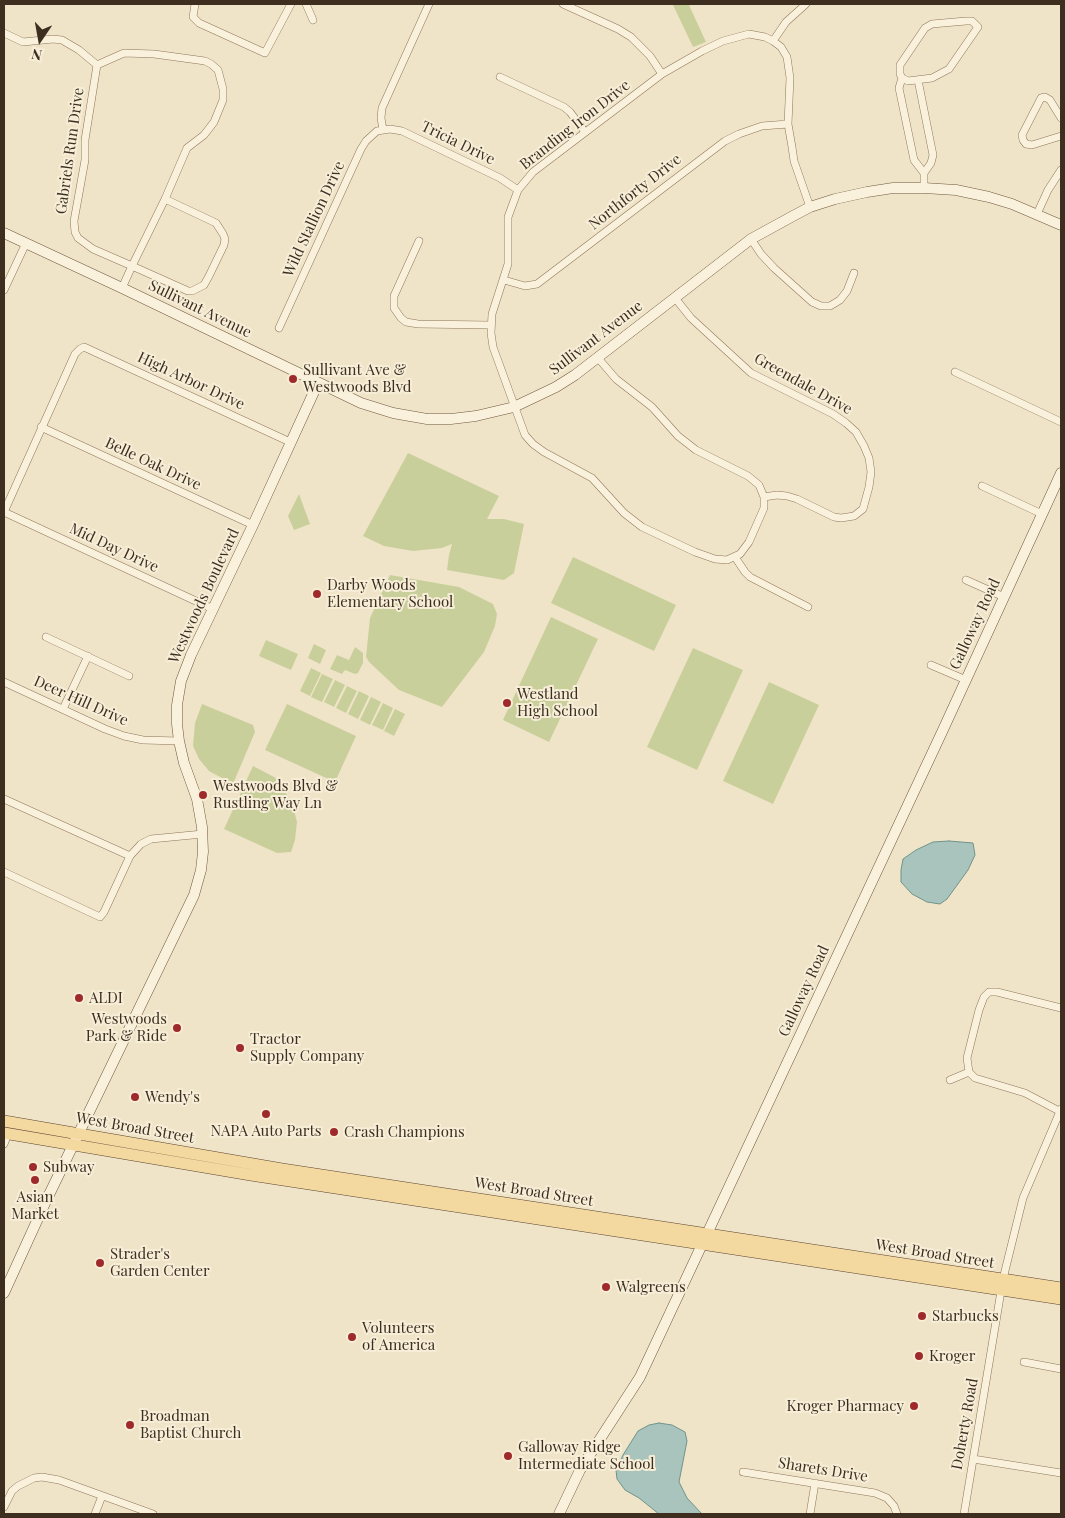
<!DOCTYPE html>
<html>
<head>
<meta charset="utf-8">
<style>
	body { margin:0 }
	#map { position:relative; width:1065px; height:1518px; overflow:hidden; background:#f0e4c8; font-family:"Playfair Display",serif }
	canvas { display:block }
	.frame { position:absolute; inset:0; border:5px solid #3d2e20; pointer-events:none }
	.north { position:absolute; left:15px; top:15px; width:50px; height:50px; -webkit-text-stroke:4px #f7eed8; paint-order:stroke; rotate:192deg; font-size:14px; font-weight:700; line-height:20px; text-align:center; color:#3d2e20 }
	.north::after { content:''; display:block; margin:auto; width:18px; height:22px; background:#3d2e20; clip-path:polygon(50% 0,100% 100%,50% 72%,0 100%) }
</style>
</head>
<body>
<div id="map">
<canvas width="1065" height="1518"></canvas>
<div class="frame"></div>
<div class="north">N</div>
</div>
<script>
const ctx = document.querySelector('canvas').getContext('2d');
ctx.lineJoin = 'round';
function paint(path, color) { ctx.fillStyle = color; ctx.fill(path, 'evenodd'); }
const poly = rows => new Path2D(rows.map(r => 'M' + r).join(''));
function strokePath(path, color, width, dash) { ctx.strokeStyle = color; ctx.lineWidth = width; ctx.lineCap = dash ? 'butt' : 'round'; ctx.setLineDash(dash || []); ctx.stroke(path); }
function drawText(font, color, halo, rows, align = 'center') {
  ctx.font = font + ' "Playfair Display",serif'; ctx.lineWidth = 4; ctx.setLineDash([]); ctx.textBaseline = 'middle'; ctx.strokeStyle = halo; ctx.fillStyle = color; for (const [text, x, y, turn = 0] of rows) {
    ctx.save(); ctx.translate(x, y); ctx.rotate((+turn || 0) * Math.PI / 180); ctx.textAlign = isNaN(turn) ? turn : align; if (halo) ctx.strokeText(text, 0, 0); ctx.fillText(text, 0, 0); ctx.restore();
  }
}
paint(poly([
	[670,4,692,4,689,5,706,42,693,47,673,5],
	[408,453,499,496,487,519,504,519,524,524,514,573,504,580,447,570,449,555,452,544,442,548,413,551,384,546,363,536],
	[299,494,310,524,294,530,288,516],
	[573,557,676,605,654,651,551,603],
	[390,575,459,587,493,604,497,614,495,626,484,652,442,707,399,690,369,662,366,657,370,618],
	[551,617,598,639,549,742,503,720],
	[266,640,298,654,291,670,259,656],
	[314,644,326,650,320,664,308,658],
	[355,647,363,653,363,663,358,673,355,674,345,670,342,674,330,669,337,655,349,660],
	[693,648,743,670,697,770,647,747],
	[311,668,321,673,310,696,300,691],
	[322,674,333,679,322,702,311,697],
	[335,680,345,685,334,707,324,702],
	[769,682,819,705,773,804,723,781],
	[347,686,357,691,346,713,336,708],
	[359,691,369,696,358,719,348,714],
	[371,697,381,702,370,725,360,720],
	[383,703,393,708,383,730,372,725],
	[202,704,253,725,255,732,233,784,209,771,199,759,193,746,195,723],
	[287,704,356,736,335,782,265,750],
	[395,709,405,714,394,736,384,731],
	[253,766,276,778,292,803,297,822,295,840,291,852,277,853,224,829]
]), '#c9cf9b');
const water = poly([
	[949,841,973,843,975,855,968,870,947,899,940,904,927,902,912,894,901,882,901,870,903,859,916,850,933,842,949,841],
	[659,1423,672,1425,685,1432,687,1441,679,1482,687,1498,702,1514,659,1514,639,1498,625,1490,617,1479,616,1470,623,1455,638,1431,649,1425,659,1423]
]);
paint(water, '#a9c4bc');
strokePath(water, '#6f938a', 1);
const street = poly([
	[195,4,193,17,199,23,265,53,291,4],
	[306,4,313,20],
	[563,4,618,29,631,37,650,56,662,74],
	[966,21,972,21,978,27,949,69,932,78,908,81,902,78,900,74,900,65,925,28,932,24,966,21],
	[4,33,23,42,53,39,62,40,79,50,97,65],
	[773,41,786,22,806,4],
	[500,77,564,107,570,112,585,132],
	[902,78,899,88,914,160,924,173],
	[918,80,933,155,931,163,924,173,924,188],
	[1061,118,1050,100,1045,97,1041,98,1022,135,1023,140,1026,144,1032,145,1061,136],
	[383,130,381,118,382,108,429,4],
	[1037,214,1048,190,1061,170],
	[751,239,761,254,774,268,812,302,821,306,830,306,840,300,847,291,854,273],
	[419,241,394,296,394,308,401,318,406,322,418,324,490,325],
	[504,280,525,286,537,284,725,141,739,134,762,126,788,124],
	[122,288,132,266,165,199,187,148,204,135,214,122,223,100,223,89,218,70,211,64,205,61,154,54,124,53,97,65,85,140,85,160,74,221,75,232,78,238,93,249,132,266,188,291,192,291,204,285,209,276,224,245,225,239,223,234,216,223,165,199],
	[4,290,26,243],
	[675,298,691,318,751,373,833,414,846,423,856,432,864,446,869,458,871,472,869,487,863,509,854,516,841,518,834,517,797,499,787,496,777,495,764,497],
	[279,328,361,149,366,141,377,131,390,129,402,131,500,178,518,190],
	[598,358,616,379,652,407,678,436,696,450,748,476,759,485,764,497,764,508,749,542,740,554,727,560,715,559,695,552,642,527,624,513,592,478,544,452,533,444,525,435,493,347,491,333,492,314,508,264,508,217,518,190,533,172,662,74,702,51,723,41,749,34,765,37,773,41,781,47,787,57,790,78,788,124,792,147,794,161,810,207],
	[955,372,1061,422],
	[41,427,253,525],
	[982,486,1042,514],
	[4,512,75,354,80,349,84,347,290,442],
	[4,512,213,609],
	[735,557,745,572,750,577,808,607],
	[966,580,1004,597],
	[46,637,129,676],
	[931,665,966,680],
	[4,682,105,729,124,736,143,740,179,741],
	[63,709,88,656],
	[4,799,130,856],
	[4,872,100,917,104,912,130,856,141,844,151,839,203,834],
	[1061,1008,997,992,989,992,984,997,979,1010,967,1058,969,1072,975,1078,1025,1093,1061,1112],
	[950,1080,969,1072],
	[4,1144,8,1134],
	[1024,1362,1061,1369],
	[973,1459,1061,1473],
	[743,1472,875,1493,887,1498,894,1506,897,1514],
	[4,1507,12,1491,18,1486,34,1478,42,1477,59,1480,153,1514],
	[95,1514,102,1496],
	[810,1514,815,1483],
	[964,1514,1003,1279,1023,1198,1061,1109]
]);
const secondary = poly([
	[4,233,122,288,361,403,393,413,427,419,451,419,476,416,514,407,556,387,575,375,751,239,793,216,810,207,835,199,867,192,893,188,924,188,956,190,989,197,1012,204,1061,225],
	[4,1293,46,1201,194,895,201,870,203,852,202,827,197,799,184,763,179,741,177,724,177,705,181,681,191,655,253,525,318,383],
	[559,1514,580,1470,640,1377,942,732,1061,473]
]);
const primary = poly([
	[4,1121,282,1169,1061,1288],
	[4,1133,251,1175,1061,1299]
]);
strokePath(street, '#8d765c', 8);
strokePath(secondary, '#6f573f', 11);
strokePath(primary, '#5b4430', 12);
strokePath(street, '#faf1dc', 7);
strokePath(secondary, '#faf1dc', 10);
strokePath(primary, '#f3d9a0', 11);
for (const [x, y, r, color] of [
	[293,379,5,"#9e2a2b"],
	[317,594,5,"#9e2a2b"],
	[507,703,5,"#9e2a2b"],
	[203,795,5,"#9e2a2b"],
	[79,998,5,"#9e2a2b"],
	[177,1028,5,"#9e2a2b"],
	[240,1048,5,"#9e2a2b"],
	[135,1097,5,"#9e2a2b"],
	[266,1114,5,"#9e2a2b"],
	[334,1132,5,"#9e2a2b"],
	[33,1167,5,"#9e2a2b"],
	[35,1180,5,"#9e2a2b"],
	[100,1263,5,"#9e2a2b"],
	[606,1287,5,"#9e2a2b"],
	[922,1316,5,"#9e2a2b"],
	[352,1337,5,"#9e2a2b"],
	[919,1356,5,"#9e2a2b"],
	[914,1406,5,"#9e2a2b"],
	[130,1425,5,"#9e2a2b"],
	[508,1456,5,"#9e2a2b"]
]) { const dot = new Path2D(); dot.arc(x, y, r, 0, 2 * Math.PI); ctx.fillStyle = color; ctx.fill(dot); strokePath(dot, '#f7eed8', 2); }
drawText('15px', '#3d2e20', '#f7eed8', [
	["Branding Iron Drive",575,125,-38],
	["Tricia Drive",458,143,26],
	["Gabriels Run Drive",70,151,-82],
	["Northforty Drive",635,192,-38],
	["Wild Stallion Drive",314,219,-65],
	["Sullivant Avenue",200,309,26],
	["Sullivant Avenue",596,338,-37],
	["High Arbor Drive",191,381,25],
	["Greendale Drive",803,384,29],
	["Belle Oak Drive",153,464,25],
	["Mid Day Drive",114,548,25],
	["Westwoods Boulevard",204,596,-65],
	["Galloway Road",975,624,-65],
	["Deer Hill Drive",81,701,24],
	["Galloway Road",804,991,-65],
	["West Broad Street",135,1128,10],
	["West Broad Street",534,1192,9],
	["West Broad Street",935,1254,9],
	["Doherty Road",965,1424,-80],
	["Sharets Drive",823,1470,9]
]);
drawText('15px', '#3d2e20', '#f7eed8', [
	["Sullivant Ave &",303,370],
	["Westwoods Blvd",303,387],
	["Darby Woods",327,585],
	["Elementary School",327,602],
	["Westland",517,694],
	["High School",517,711],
	["Westwoods Blvd &",213,786],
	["Rustling Way Ln",213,803],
	["ALDI",89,998],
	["Westwoods",167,1019,"right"],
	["Park & Ride",167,1036,"right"],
	["Tractor",250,1039],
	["Supply Company",250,1056],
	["Wendy's",145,1097],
	["NAPA Auto Parts",266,1131,"center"],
	["Crash Champions",344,1132],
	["Subway",43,1167],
	["Asian",35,1197,"center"],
	["Market",35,1214,"center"],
	["Strader's",110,1254],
	["Garden Center",110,1271],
	["Walgreens",616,1287],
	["Starbucks",932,1316],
	["Volunteers",362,1328],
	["of America",362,1345],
	["Kroger",929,1356],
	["Kroger Pharmacy",904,1406,"right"],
	["Broadman",140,1416],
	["Baptist Church",140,1433],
	["Galloway Ridge",518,1447],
	["Intermediate School",518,1464]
], 'left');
</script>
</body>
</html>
